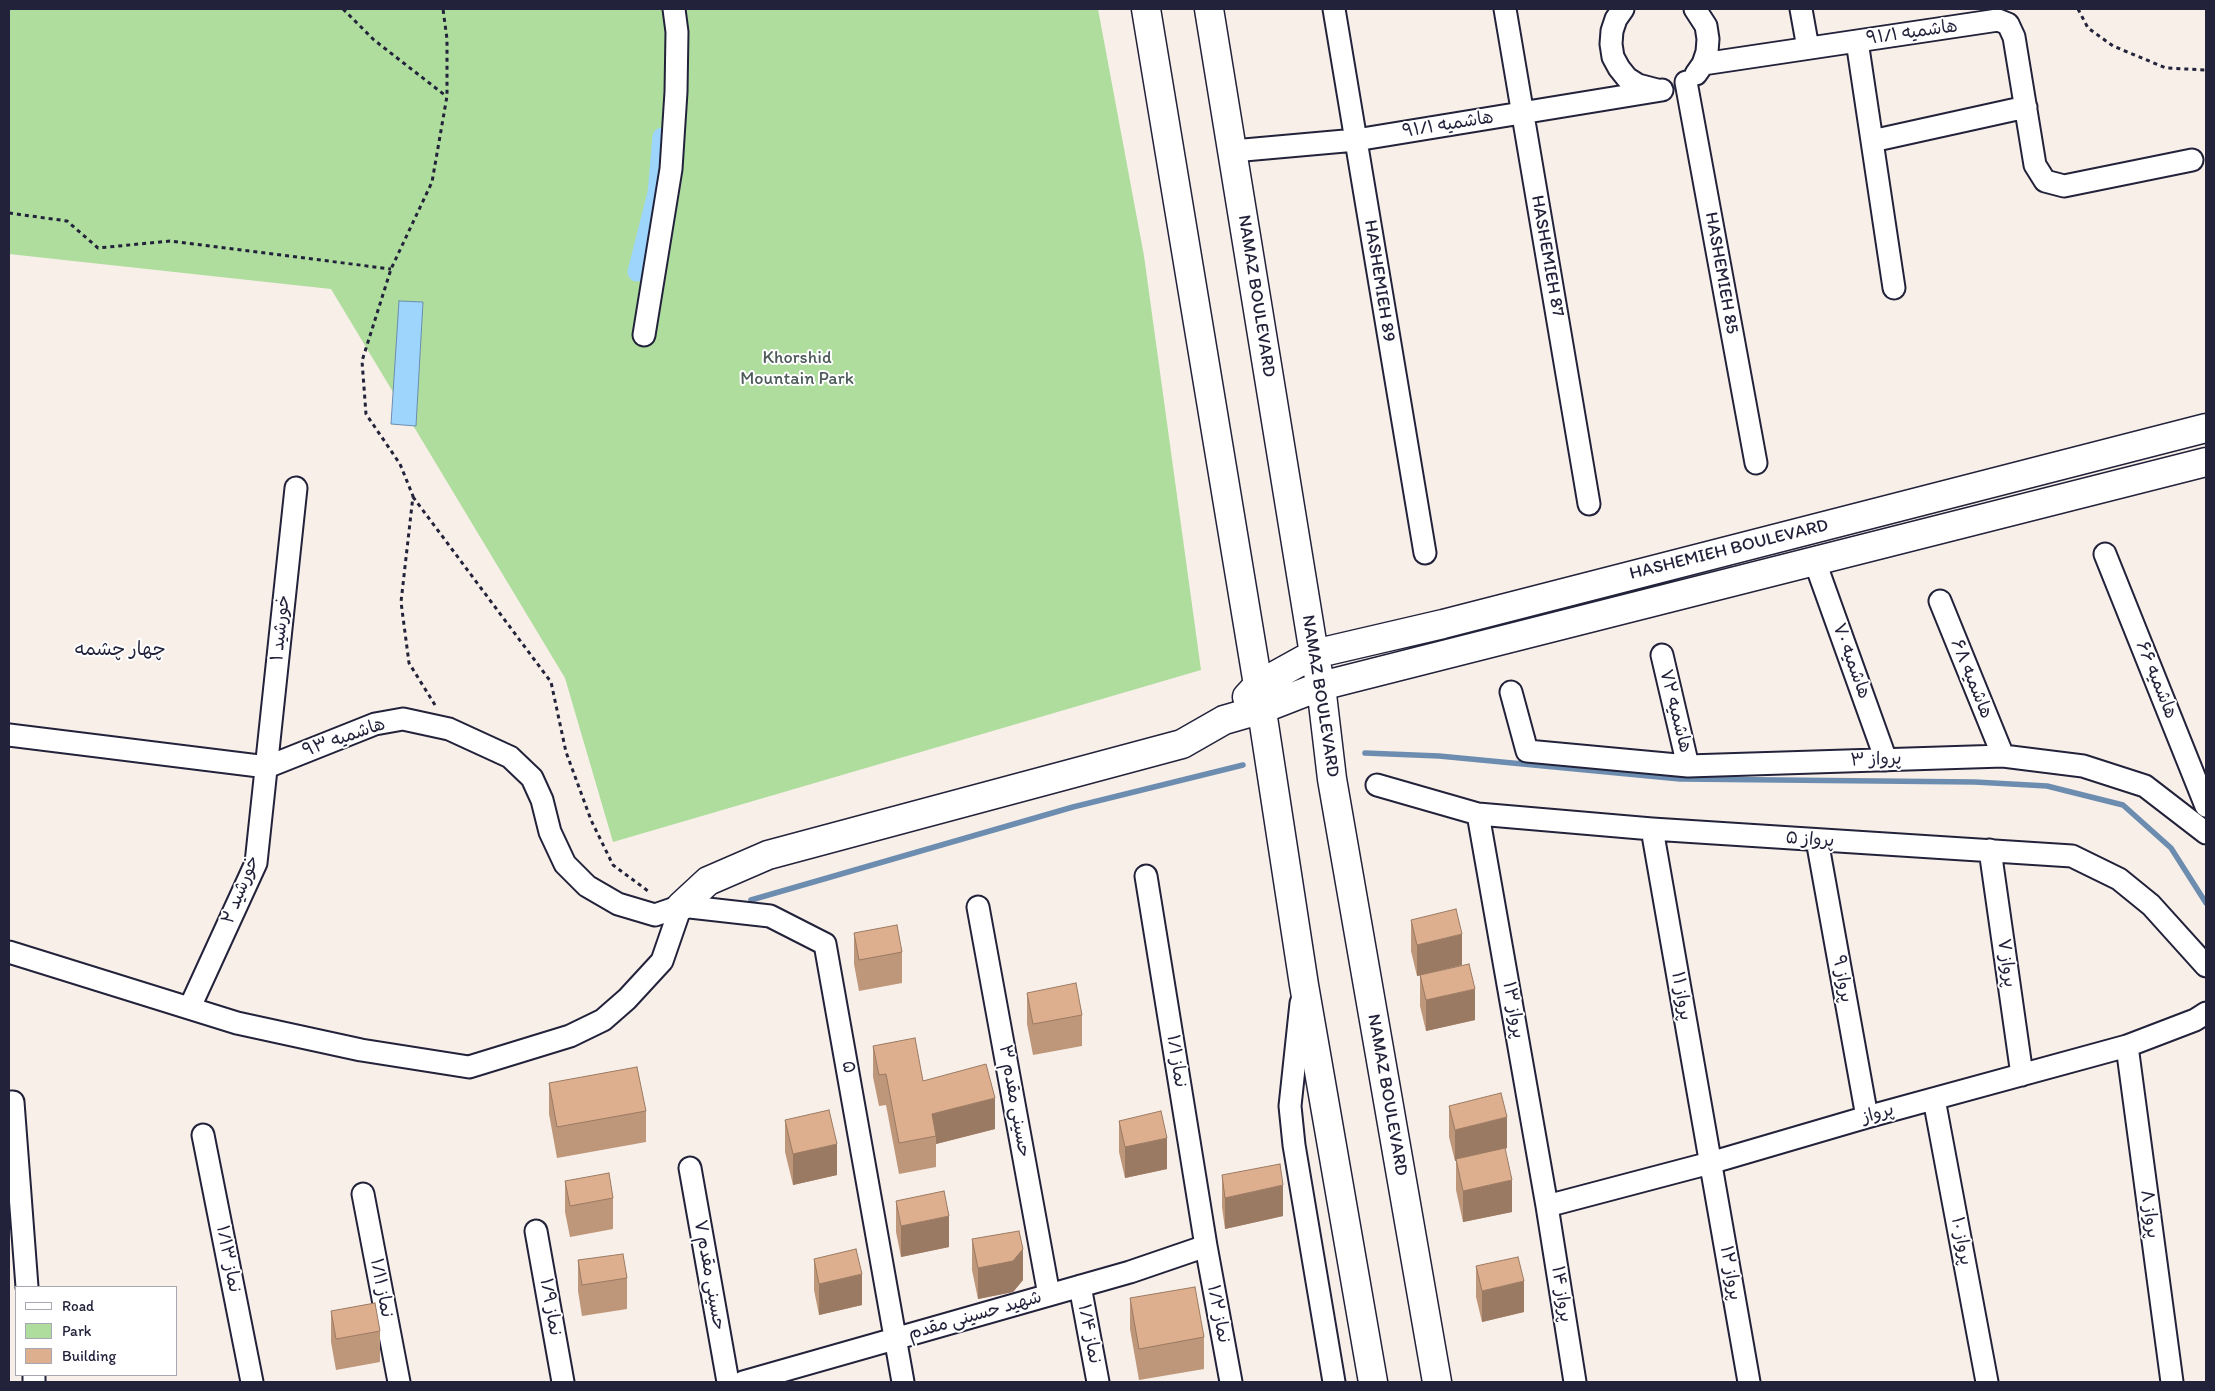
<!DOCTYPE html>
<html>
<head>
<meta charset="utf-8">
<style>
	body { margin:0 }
	#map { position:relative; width:2215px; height:1391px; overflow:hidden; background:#f8efe8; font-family:Itim,sans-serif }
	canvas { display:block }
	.frame { position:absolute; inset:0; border:10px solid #22223b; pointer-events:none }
	.legend { position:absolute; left:15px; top:1286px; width:162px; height:90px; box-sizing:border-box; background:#fff; border:1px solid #a7a7b1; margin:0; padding:6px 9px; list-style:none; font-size:15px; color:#22223b }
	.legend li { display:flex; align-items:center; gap:10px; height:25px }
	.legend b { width:25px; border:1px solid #a7a7b1 }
</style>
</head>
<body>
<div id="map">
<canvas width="2215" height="1391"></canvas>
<div class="frame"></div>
<ul class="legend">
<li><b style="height:6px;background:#fff"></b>Road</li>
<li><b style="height:14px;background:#aedd9d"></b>Park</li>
<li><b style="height:14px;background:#ddaf8e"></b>Building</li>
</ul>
</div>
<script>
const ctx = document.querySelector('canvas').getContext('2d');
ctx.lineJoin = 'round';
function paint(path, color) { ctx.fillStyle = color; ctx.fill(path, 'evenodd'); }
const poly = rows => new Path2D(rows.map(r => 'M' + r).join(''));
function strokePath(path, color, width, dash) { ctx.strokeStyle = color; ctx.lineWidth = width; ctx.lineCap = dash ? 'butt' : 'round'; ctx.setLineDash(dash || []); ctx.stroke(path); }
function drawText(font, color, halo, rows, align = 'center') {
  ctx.font = font + ' Itim,"Playpen Sans Arabic",sans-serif'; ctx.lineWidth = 4; ctx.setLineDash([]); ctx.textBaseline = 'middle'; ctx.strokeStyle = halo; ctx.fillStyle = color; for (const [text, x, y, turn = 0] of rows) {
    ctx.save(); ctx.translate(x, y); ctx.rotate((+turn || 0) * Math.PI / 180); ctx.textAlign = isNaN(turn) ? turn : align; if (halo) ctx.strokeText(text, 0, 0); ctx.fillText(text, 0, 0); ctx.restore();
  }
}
paint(poly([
	[9,9,1098,9,1144,256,1201,670,613,842,565,678,331,289,9,254]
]), '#aedd9d');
const water = poly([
	[399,301,423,302,416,426,391,424,399,301]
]);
paint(water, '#9dd5fd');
strokePath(water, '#6c8daf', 1);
strokePath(poly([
	[1365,753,1439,756,1680,779,1975,782,2047,786,2123,805,2171,848,2206,903],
	[751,900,1073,807,1243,765]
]), '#6c8daf', 5.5);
strokePath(poly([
	[637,272,657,193,662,137]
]), '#9dd5fd', 19);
const street = poly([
	[1334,9,1425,553],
	[1505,9,1589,504],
	[1623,9,1616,19,1612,31,1611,44,1613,57,1619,68,1627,78,1638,85,1657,90],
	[1695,9,1706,26,1708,39,1707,52,1703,64,1696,74],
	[1801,9,1808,48],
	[1857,41,1894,288],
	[1703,64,1998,20,2008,24,2014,37,2035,165,2045,181,2064,186,2192,160],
	[1686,82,1756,463],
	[1872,141,2026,107],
	[1233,151,1356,140,1662,90],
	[644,335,671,169,676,92,677,32,674,9],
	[2105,554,2206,806],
	[1815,562,1886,760],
	[1940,601,2003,756],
	[1662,655,1688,766],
	[1511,692,1527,751,1688,766,2003,756,2083,766,2145,786,2206,833],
	[9,735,267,767,375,724,403,719,449,729,510,757,532,778,542,800,550,832,565,864,587,886,618,904,655,915,681,906,770,916,825,944,903,1382],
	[1377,785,1478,814,1652,829,2072,856,2119,879,2151,905,2206,966],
	[1478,814,1547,1206,1575,1382],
	[1652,829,1749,1382],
	[1817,840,1867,1117],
	[1990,850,2022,1075],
	[1146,876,1206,1246,1231,1382],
	[978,907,1049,1295],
	[9,952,237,1023,361,1050,469,1067,570,1036,603,1020,627,999,662,961,681,906],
	[1301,1003,1290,1106,1294,1145,1334,1382],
	[190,1007,256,863,296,488],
	[2127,1046,2172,1382],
	[1934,1099,1987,1382],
	[9,1102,13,1102,27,1287],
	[203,1135,252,1382],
	[690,1168,728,1382],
	[363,1194,399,1382],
	[1547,1206,1710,1163,1867,1117,2127,1046,2195,1020,2206,1013],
	[536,1231,563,1382],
	[1080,1286,1098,1382],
	[34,1375,34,1382],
	[743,1382,1130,1272,1206,1246]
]);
const secondary = poly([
	[1146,9,1258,685,1304,985,1373,1382],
	[1209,9,1314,654,1321,686,1332,779,1437,1382],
	[1247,697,1258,685,1314,654,1443,624,2206,428],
	[681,906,708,881,768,855,1182,744,1224,720,1262,709,1321,686,2206,462]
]);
strokePath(street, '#22223b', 25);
strokePath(secondary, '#22223b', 31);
strokePath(poly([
	[343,9,374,40,446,96],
	[2078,9,2088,28,2113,46,2166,68,2206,70],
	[9,213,67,221,98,248,170,241,391,269],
	[413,497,551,682,566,752,591,820,613,865,648,891],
	[435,705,409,663,401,602,413,496,400,464,366,414,362,361,391,269,432,182,447,96,447,39,443,9]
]), '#22223b', 3, [4, 4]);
strokePath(street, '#fff', 21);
strokePath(secondary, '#fff', 28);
paint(poly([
	[1411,920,1462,965,1417,976,1411,951],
	[854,933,902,952,902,983,859,991,854,964],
	[1420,975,1475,1020,1426,1031,1420,1006],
	[1027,993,1082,1015,1082,1046,1033,1055,1027,1024],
	[873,1046,923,1081,995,1129,936,1144,936,1167,899,1174,886,1105,879,1106,873,1077],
	[549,1083,646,1111,646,1142,557,1158,549,1114],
	[1449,1106,1507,1148,1505,1149,1512,1212,1463,1222,1456,1190,1456,1161,1455,1161,1449,1137],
	[785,1120,837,1175,793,1185,785,1152],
	[1119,1121,1167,1169,1125,1178,1119,1152],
	[1222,1175,1283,1216,1225,1229,1222,1207],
	[565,1181,613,1198,613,1229,570,1237,565,1212],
	[896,1201,949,1247,901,1257,896,1232],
	[972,1239,1023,1280,1013,1292,978,1299,972,1270],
	[814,1259,862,1305,819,1315,814,1290],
	[578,1260,627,1278,627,1309,582,1316,578,1291],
	[1476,1266,1524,1312,1482,1322,1476,1297],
	[1130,1298,1204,1337,1204,1369,1139,1380,1130,1329],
	[331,1311,380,1331,380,1362,336,1370,331,1342]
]), '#be967a');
paint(poly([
	[1462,934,1462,965,1417,976,1417,945],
	[1475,989,1475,1020,1426,1031,1426,1000],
	[995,1098,995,1129,936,1144,936,1136,932,1114],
	[1507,1117,1507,1148,1455,1161,1455,1130],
	[1167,1138,1167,1169,1125,1178,1125,1147],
	[837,1144,837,1175,793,1185,793,1154],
	[1512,1180,1512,1212,1463,1222,1463,1191],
	[1283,1185,1283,1216,1225,1229,1225,1198],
	[949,1216,949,1247,901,1257,901,1226],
	[1023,1249,1023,1280,1013,1292,978,1299,978,1268],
	[862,1274,862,1305,819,1315,819,1284],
	[1524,1281,1524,1312,1482,1322,1482,1291]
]), '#9b7a63');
const building = poly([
	[1456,909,1462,934,1417,945,1411,920,1456,909],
	[897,925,902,952,859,960,854,933,897,925],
	[1469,964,1475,989,1426,1000,1420,975,1469,964],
	[1076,983,1082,1015,1033,1024,1027,993,1076,983],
	[915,1038,923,1081,986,1064,995,1098,932,1114,936,1136,899,1143,886,1074,879,1075,873,1046,915,1038],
	[637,1067,646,1111,557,1127,549,1083,637,1067],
	[1501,1093,1507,1117,1455,1130,1449,1106,1501,1093],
	[829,1110,837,1144,793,1154,785,1120,829,1110],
	[1161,1111,1167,1138,1125,1147,1119,1121,1161,1111],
	[1505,1148,1512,1180,1463,1191,1456,1159,1505,1148],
	[1280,1164,1283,1185,1225,1198,1222,1175,1280,1164],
	[609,1173,613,1198,570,1206,565,1181,609,1173],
	[944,1191,949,1216,901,1226,896,1201,944,1191],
	[1019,1231,1023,1249,1013,1261,978,1268,972,1239,1019,1231],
	[856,1249,862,1274,819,1284,814,1259,856,1249],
	[623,1254,627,1278,582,1285,578,1260,623,1254],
	[1518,1257,1524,1281,1482,1291,1476,1266,1518,1257],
	[1195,1287,1204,1337,1139,1349,1130,1298,1195,1287],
	[375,1303,380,1331,336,1339,331,1311,375,1303]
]);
paint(building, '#ddaf8e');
strokePath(building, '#9b7a63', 1);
drawText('18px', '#22223b', '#fff', [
	["هاشمیه ۹۱/۱",1912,33,-8],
	["هاشمیه ۹۱/۱",1448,125,-9],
	["HASHEMIEH 87",1547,256,80],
	["HASHEMIEH 85",1721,273,80],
	["HASHEMIEH 89",1379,281,81],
	["NAMAZ BOULEVARD",1256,296,81],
	["HASHEMIEH BOULEVARD",1729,550,-14],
	["خورشید ۱",281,628,-84],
	["هاشمیه ۷۰",1851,661,70],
	["هاشمیه ۶۸",1971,679,68],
	["هاشمیه ۶۶",2156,680,68],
	["NAMAZ BOULEVARD",1320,696,81],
	["هاشمیه ۷۲",1675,711,76],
	["هاشمیه ۹۳",344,738,-19],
	["پرواز ۳",1876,760,-2],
	["پرواز ۵",1810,840,4],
	["خورشید ۲",241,890,-68],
	["پرواز ۷",2006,963,82],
	["پرواز ۹",1842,979,80],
	["پرواز ۱۱",1681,996,80],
	["پرواز ۱۳",1513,1010,80],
	["نماز ۱/۱",1176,1061,81],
	["۵",848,1067,80],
	["NAMAZ BOULEVARD",1387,1095,80],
	["حسینی مقدم ۳",1014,1101,80],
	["پرواز",1878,1114,-16],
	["پرواز ۸",2149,1214,82],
	["پرواز ۱۰",1961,1241,79],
	["نماز ۱/۱۳",228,1259,79],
	["پرواز ۱۲",1730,1273,80],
	["حسینی مقدم ۷",709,1275,80],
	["نماز ۱/۱۱",381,1288,79],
	["پرواز ۱۴",1561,1294,81],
	["نماز ۱/۹",550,1307,80],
	["نماز ۱/۲",1218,1314,79],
	["شهید حسینی مقدم",975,1316,-16],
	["نماز ۱/۴",1089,1334,79]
]);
drawText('18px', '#4c5a58', '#fff', [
	["Khorshid",797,358],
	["Mountain Park",797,379]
]);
drawText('19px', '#22223b', '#fff', [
	["چهار چشمه",120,650]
]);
</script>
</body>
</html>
